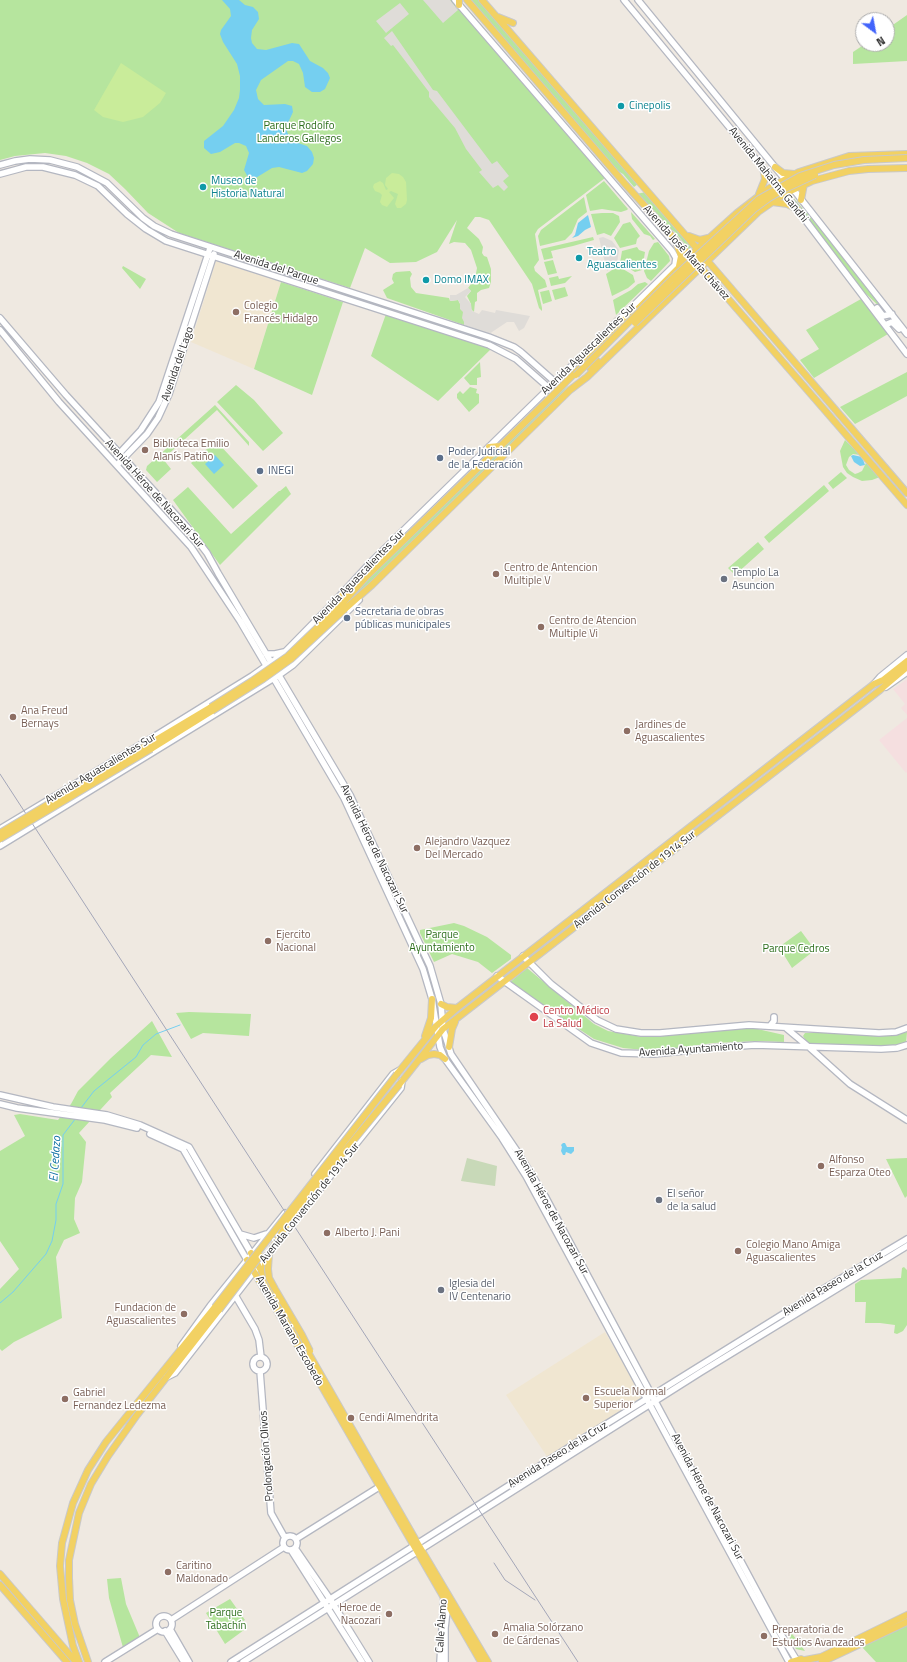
<!DOCTYPE html>
<html>
<head>
<meta charset="utf-8">
<style>
	body { margin:0 }
	#map { position:relative; width:907px; height:1662px; overflow:hidden; background:#efe9e1; font-family:"Titillium Web",sans-serif }
	canvas { display:block }
	.north { position:absolute; left:855px; top:12px; width:40px; height:40px; box-sizing:border-box; background:#fff; border:1px solid #ababab; border-radius:50%; rotate:148deg; font-size:11px; font-weight:700; line-height:16px; text-align:center; color:#2e2e2e }
	.north::after { content:''; display:block; margin:auto; width:14px; height:18px; background:#4264fb; clip-path:polygon(50% 0,100% 100%,50% 72%,0 100%) }
</style>
</head>
<body>
<div id="map">
<canvas width="907" height="1662"></canvas>
<div class="north">N</div>
</div>
<script>
const ctx = document.querySelector('canvas').getContext('2d');
ctx.lineJoin = 'round';
function paint(path, color) { ctx.fillStyle = color; ctx.fill(path, 'evenodd'); }
const poly = rows => new Path2D(rows.map(r => 'M' + r).join(''));
function strokePath(path, color, width, dash) { ctx.strokeStyle = color; ctx.lineWidth = width; ctx.lineCap = dash ? 'butt' : 'round'; ctx.setLineDash(dash || []); ctx.stroke(path); }
function drawText(font, color, halo, rows, align = 'center') {
  ctx.font = font + ' "Titillium Web",sans-serif'; ctx.lineWidth = 3; ctx.setLineDash([]); ctx.textBaseline = 'middle'; ctx.strokeStyle = halo; ctx.fillStyle = color; for (const [text, x, y, turn = 0] of rows) {
    ctx.save(); ctx.translate(x, y); ctx.rotate((+turn || 0) * Math.PI / 180); ctx.textAlign = isNaN(turn) ? turn : align; if (halo) ctx.strokeText(text, 0, 0); ctx.fillText(text, 0, 0); ctx.restore();
  }
}
paint(poly([
	[216,261,281,282,254,369,191,342],
	[605,1332,643,1398,548,1458,506,1395]
]), '#f0e6d1');
paint(poly([
	[907,679,907,715,901,708,905,704,893,689],
	[907,718,907,772,906,773,879,740]
]), '#f5dfe0');
paint(poly([
	[0,0,451,0,605,178,538,229,535,234,539,260,534,267,535,271,545,280,547,287,538,290,542,308,542,311,539,308,532,284,489,220,480,217,475,217,467,228,479,239,483,247,482,253,484,256,487,257,491,269,491,282,489,288,481,290,477,293,477,301,475,302,474,312,471,309,471,304,467,296,471,291,468,288,475,279,477,268,471,250,465,243,454,242,449,244,457,220,437,252,416,262,390,263,365,248,350,288,179,233,148,213,125,189,109,174,87,163,66,156,45,153,15,156,0,160],
	[467,0,479,0,638,184,634,187,623,174,613,168],
	[907,15,907,61,853,64,853,52,865,44,887,44,887,29],
	[604,181,628,209,627,210,621,212,602,209,590,211,586,195],
	[647,192,693,246,689,249,675,232,656,219,635,194],
	[790,194,836,247,887,312,884,311,861,289,788,195],
	[584,197,587,212,578,219,572,233,565,240,540,246,538,236,541,230],
	[631,212,655,239,653,240,650,236,644,234,632,219],
	[602,213,613,213,619,216,620,222,611,236,604,233,597,235,591,214],
	[630,222,640,236,637,239,636,244,620,248,614,238,623,224],
	[593,237,594,240,573,246,551,251,553,258,544,260,541,249],
	[658,242,669,256,670,261,651,281,647,278,644,271,649,251,654,243],
	[637,247,639,250,645,252,642,270,635,272,620,263,622,251],
	[553,260,557,273,548,275,544,262],
	[123,266,146,279,140,289,122,268],
	[618,266,633,275,635,282,628,288,612,296,606,274],
	[410,271,412,274,410,278,411,287,416,293,449,298,450,301,458,300,464,312,464,325,387,298,383,290,394,283,392,279,393,274,396,272],
	[558,276,559,279,572,276,565,283,551,286,549,278],
	[281,282,343,302,312,395,254,369],
	[645,282,648,284,616,315,613,300,631,290,638,284],
	[565,287,568,296,555,300,552,290],
	[549,290,552,301,543,304,540,292],
	[861,299,888,334,814,378,800,360,819,349,806,330],
	[386,314,491,349,438,401,371,356],
	[480,362,481,377,477,378,477,385,470,385,464,378],
	[907,372,907,396,855,424,840,407],
	[236,385,254,400,283,433,263,451,217,402],
	[569,385,544,412,369,585,343,607,367,580,541,409],
	[470,387,477,389,476,393,479,394,479,403,469,412,457,398,457,394,460,391,463,394],
	[215,405,249,442,249,446,217,410,163,459,171,469,157,482,146,470,147,466],
	[845,440,860,455,853,454,849,457,846,465,849,470,855,474,858,473,862,471,866,463,880,477,872,480,862,481,853,477,847,473,843,467,840,451],
	[216,441,258,486,233,509,191,463],
	[841,472,847,478,833,489,828,483],
	[824,485,829,491,769,543,764,537],
	[286,486,291,494,220,565,173,500,188,487,231,534,279,491,280,491],
	[758,542,764,549,735,575,728,568],
	[454,923,464,926,487,937,511,955,511,959,492,973,478,962,452,954,434,962,420,933,420,930],
	[801,931,815,950,792,968,779,947],
	[527,968,594,1024,608,1031,642,1037,664,1036,737,1027,753,1028,784,1035,784,1042,759,1041,713,1043,655,1051,623,1048,594,1039,509,983],
	[189,1012,251,1014,249,1036,203,1033,191,1039,176,1013],
	[152,1021,172,1057,151,1055,110,1093,112,1097,79,1133,86,1142,82,1182,75,1198,74,1219,80,1233,64,1240,56,1257,62,1318,14,1342,2,1351,0,1349,0,1289,19,1269,0,1241,0,1151,25,1136,14,1115,20,1114,58,1120,71,1104,78,1091,111,1058],
	[907,1032,906,1043,880,1047,814,1045,807,1042,803,1036,805,1033,827,1033,888,1036],
	[907,1158,907,1196,905,1198,886,1159],
	[904,1267,907,1270,907,1325,903,1331,897,1334,894,1333,895,1325,880,1323,865,1323,866,1302,855,1302,855,1284,861,1280,901,1278,902,1268],
	[121,1578,126,1604,141,1640,124,1651,109,1598,107,1579],
	[230,1599,245,1620,240,1623,244,1630,225,1644,206,1613],
	[907,1625,907,1662,876,1662,861,1646],
	[780,1626,787,1627,805,1651,796,1649,787,1633,784,1632]
]), '#b6e59e');
paint(poly([
	[467,1158,497,1166,495,1186,461,1181]
]), '#c8d9b8');
paint(poly([
	[121,63,166,93,160,103,143,117,123,122,103,117,94,110],
	[392,173,399,174,403,177,406,182,407,200,406,204,401,208,397,208,395,204,398,194,391,191,389,192,394,198,387,207,382,205,380,202,382,195,380,193,375,191,373,187,374,184,380,181,383,183,386,190,388,189,385,185,386,178]
]), '#c9ec9a');
paint(poly([
	[423,0,450,0,458,10,443,23],
	[400,3,409,14,386,33,376,21],
	[392,31,433,90,437,91,492,164,497,161,509,176,503,181,508,187,504,191,498,185,493,188,479,172,482,170,466,149,455,128,429,97,429,92,393,45,391,46,384,38],
	[603,237,612,241,619,250,617,263,607,271,599,238],
	[468,288,471,291,465,297,471,304,472,311,479,314,482,310,495,313,496,310,530,316,524,328,519,331,514,322,507,322,489,334,464,325,464,322,462,318,463,312,460,309,460,303,458,300,450,301,450,295,456,295]
]), '#dfdcd8');
paint(poly([
	[222,0,239,0,245,5,253,7,258,12,259,19,252,30,251,38,252,43,257,49,266,50,292,43,299,44,310,61,323,68,328,73,330,78,325,89,320,92,312,92,305,87,303,73,299,64,293,61,288,61,261,80,256,90,258,99,264,105,285,104,292,106,293,112,286,127,287,132,292,141,307,146,312,152,314,158,313,164,307,171,302,173,279,167,272,168,254,179,249,179,244,170,249,153,246,146,239,143,235,143,220,152,211,154,204,148,204,141,223,126,234,110,239,98,240,90,240,76,237,64,223,42,220,34,221,30,231,16,230,9],
	[588,215,591,227,585,230,578,236,572,238,575,235,578,223],
	[215,455,224,465,214,474,205,464],
	[853,455,862,457,865,465,860,466,854,462,851,456],
	[563,1143,565,1143,567,1147,574,1147,574,1151,571,1154,566,1152,565,1155,563,1155,561,1151,562,1147,561,1145]
]), '#75cff0');
strokePath(poly([
	[81,1108,94,1091,136,1057,143,1045,156,1034,180,1025],
	[0,1303,13,1292,46,1254,52,1241,56,1220,56,1204,63,1184,63,1135,76,1118]
]), '#75cff0', 1);
const secondary = poly([
	[624,0,797,209,907,354],
	[638,0,797,194,907,334],
	[0,165,15,161,30,159,50,160,77,167,107,183,143,218,154,226,171,234,489,337,514,347,521,352,555,382],
	[0,174,26,167,43,167,75,175,98,186,127,214,146,229,166,241,489,345,516,359,549,388],
	[877,308,883,316,892,314],
	[0,318,66,395,187,527,207,553,218,573,350,795,430,966,441,1004,443,1029,451,1054,517,1151,545,1196,774,1623,796,1659],
	[885,325,892,322,899,329],
	[0,330,59,402,191,547,240,621,344,798,423,969,432,999,440,1047,445,1059,502,1138,526,1176,789,1662],
	[117,456,141,430,159,402,210,248],
	[117,465,147,434,158,418,169,394,214,254],
	[266,654,275,654,284,652],
	[874,684,880,677,907,655],
	[886,687,907,672],
	[0,829,155,736,252,676,283,654,335,601,371,562,675,265,676,258,672,251,455,0],
	[0,846,279,675,293,665,359,600],
	[523,956,551,984,597,1020,616,1029,641,1033,660,1033,749,1025,879,1033,896,1032,907,1028],
	[497,976,591,1043,621,1053,654,1054,712,1048,755,1045,881,1049,897,1048,907,1045],
	[770,1026,774,1021,774,1017],
	[786,1028,810,1048,850,1084,907,1120],
	[0,1095,53,1107,107,1115,140,1125,189,1147,251,1253],
	[0,1104,17,1108,105,1120,137,1128],
	[150,1134,183,1149,247,1260],
	[315,1174,393,1074,400,1070],
	[240,1234,254,1238,266,1234],
	[279,1240,401,1088,402,1081],
	[235,1295,255,1329,259,1340,261,1357],
	[181,1346,210,1306,285,1213],
	'253 1364a7 7 0 1 1 14 0a7 7 0 1 1-14 0Z',
	[260,1371,271,1513,285,1538],
	[167,1377,175,1373,266,1256],
	'283 1543a7 7 0 1 1 14 0a7 7 0 1 1-14 0Z',
	[296,1539,379,1487],
	[295,1548,330,1599,369,1662],
	[291,1550,362,1662],
	'156 1624a8 8 0 1 1 16 0a8 8 0 1 1-16 0Z',
	[171,1620,284,1547],
	[170,1629,189,1662],
	[165,1631,184,1662],
	[105,1662,158,1629],
	[231,1662,579,1441,820,1291,907,1239],
	[243,1662,701,1372,907,1246],
	[440,1662,444,1596],
	[445,1662,445,1628,448,1602]
]);
const primary = poly([
	[459,0,459,5],
	[467,0,625,184,692,258],
	[482,0,699,251],
	[498,17,513,23],
	[775,167,783,173,794,174],
	[759,194,765,179,764,172,762,167],
	[801,200,804,184],
	[772,202,787,204,797,209],
	[689,236,700,240,708,238],
	[677,245,681,256,679,266],
	[705,258,907,493],
	[698,264,907,505],
	[617,321,628,319],
	[604,340,609,329],
	[586,361,697,249,737,213,768,189,799,172,849,156,907,154],
	[590,368,597,361],
	[489,447,500,446],
	[335,601,353,587],
	[342,604,367,576,549,399,579,369],
	[345,609,372,585,570,390,587,377,758,212,784,194,812,181,849,171,868,169,907,168],
	[149,744,211,707],
	[151,749,212,711],
	[441,1004,447,1007,457,1008],
	[425,1036,431,1018,432,999],
	[449,1047,452,1029,455,1022],
	[421,1059,428,1055,434,1054,440,1055,445,1059],
	[397,1074,436,1026,457,1008,874,684,883,680,907,661],
	[399,1085,443,1029,880,690,907,667],
	[251,1253,418,1544,488,1662],
	[266,1257,265,1264,266,1276],
	[247,1260,321,1385,481,1662],
	[0,1574,76,1662],
	[0,1585,67,1662],
	[805,1660,821,1657,907,1615],
	[79,1662,73,1646,63,1599,60,1566,62,1543,73,1503,88,1470,106,1442,215,1307],
	[88,1662,75,1624,70,1600,69,1578,69,1560,79,1513,91,1484,108,1456,137,1415,219,1310],
	[791,1662,801,1659,807,1662],
	[822,1662,907,1622]
]);
strokePath(secondary, '#b4b7c1', 8);
strokePath(primary, '#c9c9c9', 8);
strokePath(secondary, '#fff', 5.5);
strokePath(primary, '#f2d163', 6);
strokePath(poly([
	[0,774,578,1662],
	[494,1563,505,1580,535,1600]
]), '#a3a6b8', 1);
const primaryBridge = poly([
	[635,323,754,209,769,198,785,189,815,175],
	[576,375,671,280,759,199,800,176,834,165,864,160,907,158],
	[211,707,252,681,288,656,342,604],
	[212,711,263,679,291,659,345,609],
	[0,833,149,744],
	[0,839,151,749],
	[287,1224,269,1254,268,1269,269,1278,275,1289,302,1335,310,1351],
	[283,1226,399,1085],
	[215,1307,397,1074],
	[219,1310,260,1256]
]);
strokePath(primaryBridge, '#c9c9c9', 8, []);
strokePath(primaryBridge, '#f2d163', 6);
for (const [x, y, r, color] of [
	[621,106,4,"#0f9aa8"],
	[203,187,4,"#0f9aa8"],
	[579,258,4,"#0f9aa8"],
	[426,280,4,"#0f9aa8"],
	[236,312,4,"#8d6e63"],
	[145,450,4,"#8d6e63"],
	[440,458,4,"#5c6f8a"],
	[260,471,4,"#5c6f8a"],
	[496,574,4,"#8d6e63"],
	[724,579,4,"#6b7280"],
	[347,618,4,"#5c6f8a"],
	[541,627,4,"#8d6e63"],
	[13,717,4,"#8d6e63"],
	[627,731,4,"#8d6e63"],
	[417,848,4,"#8d6e63"],
	[268,941,4,"#8d6e63"],
	[534,1017,5,"#e0444e"],
	[821,1166,4,"#8d6e63"],
	[659,1200,4,"#6b7280"],
	[327,1233,4,"#8d6e63"],
	[738,1251,4,"#8d6e63"],
	[441,1290,4,"#6b7280"],
	[184,1314,4,"#8d6e63"],
	[586,1398,4,"#8d6e63"],
	[65,1399,4,"#8d6e63"],
	[351,1418,4,"#8d6e63"],
	[168,1572,4,"#8d6e63"],
	[389,1614,4,"#8d6e63"],
	[495,1634,4,"#8d6e63"],
	[764,1636,4,"#8d6e63"]
]) { const dot = new Path2D(); dot.arc(x, y, r, 0, 2 * Math.PI); ctx.fillStyle = color; ctx.fill(dot); strokePath(dot, '#fff', 1.5); }
drawText('11px', '#0d838f', '#fff', [
	["Cinepolis",629,106],
	["Museo de",211,181],
	["Historia Natural",211,194],
	["Teatro",587,252],
	["Aguascalientes",587,265],
	["Domo IMAX",434,280]
], 'left');
drawText('11px', '#2c6e1b', '#fff', [
	["Parque Rodolfo",299,126],
	["Landeros Gallegos",299,139],
	["Parque",442,935],
	["Ayuntamiento",442,948],
	["Parque Cedros",796,949],
	["Parque",226,1613],
	["Tabachín",226,1626]
]);
drawText('11px', '#2e2e2e', '#fff', [
	["Avenida Mahatma Gandhi",768,175,51],
	["Avenida José María Chávez",686,253,48],
	["Avenida del Parque",276,268,18],
	["Avenida Aguascalientes Sur",589,349,-44],
	["Avenida del Lago",178,364,-71],
	["Avenida Héroe de Nacozari Sur",154,494,48],
	["Avenida Aguascalientes Sur",359,577,-46],
	["Avenida Aguascalientes Sur",101,769,-31],
	["Avenida Héroe de Nacozari Sur",374,849,64],
	["Avenida Convención de 1914 Sur",635,880,-38],
	["Avenida Ayuntamiento",691,1050,-4],
	["Avenida Convención de 1914 Sur",310,1203,-51],
	["Avenida Héroe de Nacozari Sur",551,1212,61],
	["Avenida Paseo de la Cruz",833,1284,-31],
	["Avenida Mariano Escobedo",289,1331,60],
	["Avenida Paseo de la Cruz",558,1455,-32],
	["Prolongación Olivos",267,1456,-94],
	["Avenida Héroe de Nacozari Sur",707,1497,62],
	["Calle Álamo",442,1626,-86]
]);
drawText('11px', '#785e54', '#fff', [
	["Colegio",244,306],
	["Francés Hidalgo",244,319],
	["Biblioteca Emilio",153,444],
	["Alanís Patiño",153,457],
	["Centro de Antencion",504,568],
	["Multiple V",504,581],
	["Centro de Atencion",549,621],
	["Multiple Vi",549,634],
	["Ana Freud",21,711],
	["Bernays",21,724],
	["Jardines de",635,725],
	["Aguascalientes",635,738],
	["Alejandro Vazquez",425,842],
	["Del Mercado",425,855],
	["Ejercito",276,935],
	["Nacional",276,948],
	["Alfonso",829,1160],
	["Esparza Oteo",829,1173],
	["Alberto J. Pani",335,1233],
	["Colegio Mano Amiga",746,1245],
	["Aguascalientes",746,1258],
	["Fundacion de",176,1308,"right"],
	["Aguascalientes",176,1321,"right"],
	["Escuela Normal",594,1392],
	["Superior",594,1405],
	["Gabriel",73,1393],
	["Fernandez Ledezma",73,1406],
	["Cendi Almendrita",359,1418],
	["Caritino",176,1566],
	["Maldonado",176,1579],
	["Heroe de",381,1608,"right"],
	["Nacozari",381,1621,"right"],
	["Amalia Solórzano",503,1628],
	["de Cárdenas",503,1641],
	["Preparatoria de",772,1630],
	["Estudios Avanzados",772,1643]
], 'left');
drawText('11px', '#4e5e75', '#fff', [
	["Poder Judicial",448,452],
	["de la Federación",448,465],
	["INEGI",268,471],
	["Secretaria de obras",355,612],
	["públicas municipales",355,625]
], 'left');
drawText('11px', '#5b616d', '#fff', [
	["Templo La",732,573],
	["Asuncion",732,586],
	["El señor",667,1194],
	["de la salud",667,1207],
	["Iglesia del",449,1284],
	["IV Centenario",449,1297]
], 'left');
drawText('11px', '#be3a42', '#fff', [
	["Centro Médico",543,1011],
	["La Salud",543,1024]
], 'left');
drawText('italic 12px', '#0d6fa3', '#fff', [
	["El Cedazo",56,1159,-86]
]);
</script>
</body>
</html>
